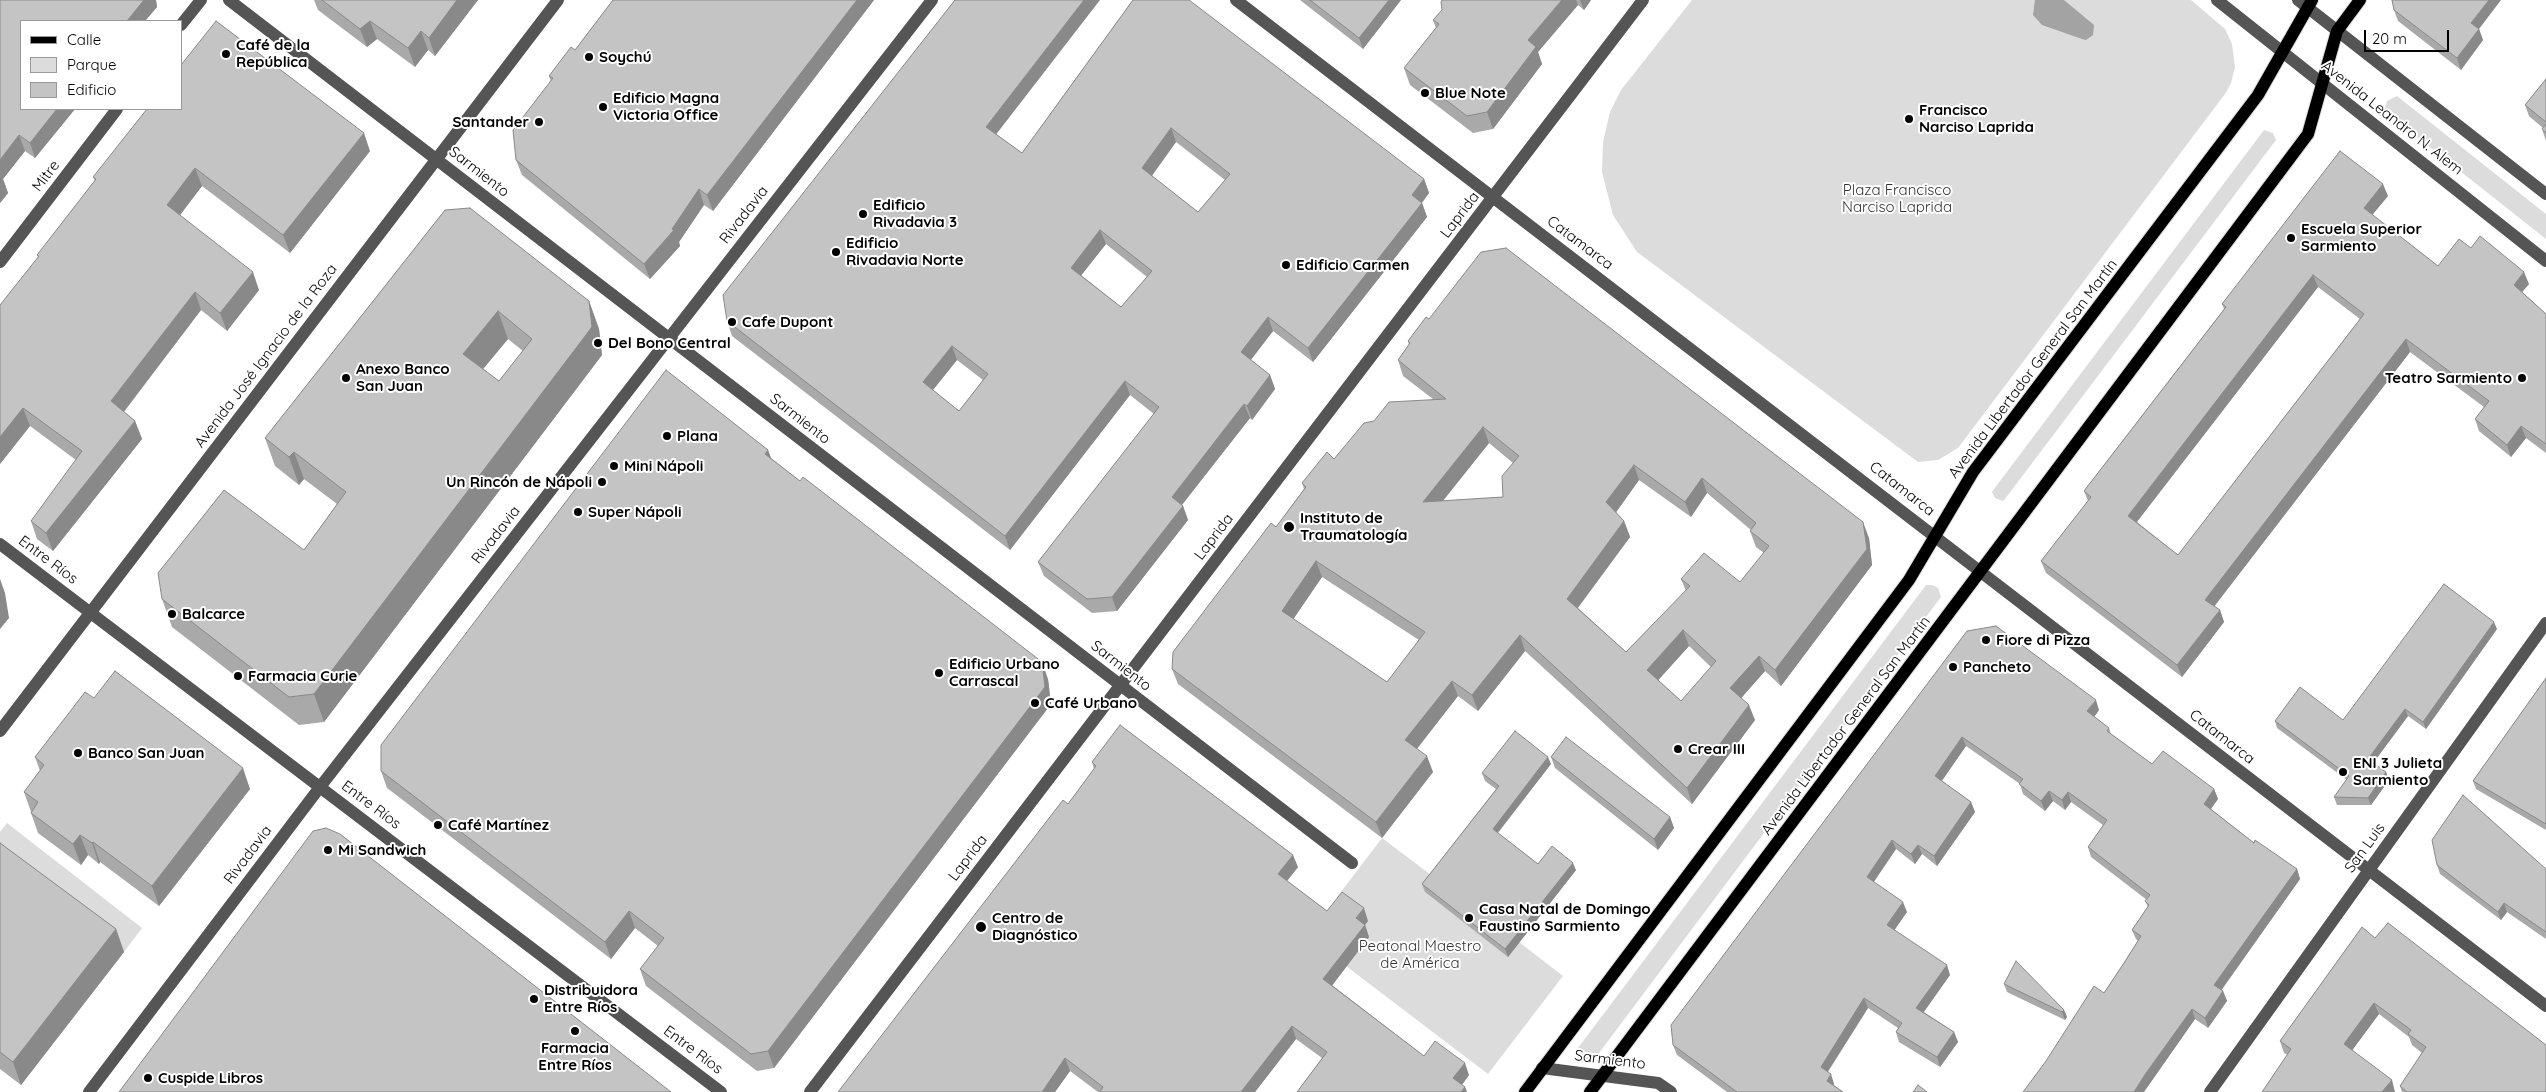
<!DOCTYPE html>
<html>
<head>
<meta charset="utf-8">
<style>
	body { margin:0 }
	#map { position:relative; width:2546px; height:1092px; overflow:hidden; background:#fff; font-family:Quicksand,sans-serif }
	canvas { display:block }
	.legend { position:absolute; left:20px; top:20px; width:162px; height:90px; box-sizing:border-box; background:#fff; border:1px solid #999; margin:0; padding:6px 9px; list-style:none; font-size:15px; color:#000 }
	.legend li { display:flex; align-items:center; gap:10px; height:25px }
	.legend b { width:25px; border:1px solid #999 }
	.scale { position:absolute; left:2364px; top:30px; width:85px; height:22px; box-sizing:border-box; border:2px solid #000; border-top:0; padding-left:6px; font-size:15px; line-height:18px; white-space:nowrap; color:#000; -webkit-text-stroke:4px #fff; paint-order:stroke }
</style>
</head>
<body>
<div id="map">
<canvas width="2546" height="1092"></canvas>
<ul class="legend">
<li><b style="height:6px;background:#000"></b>Calle</li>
<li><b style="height:14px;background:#dcdcdc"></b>Parque</li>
<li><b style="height:14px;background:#c4c4c4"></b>Edificio</li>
</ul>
<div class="scale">20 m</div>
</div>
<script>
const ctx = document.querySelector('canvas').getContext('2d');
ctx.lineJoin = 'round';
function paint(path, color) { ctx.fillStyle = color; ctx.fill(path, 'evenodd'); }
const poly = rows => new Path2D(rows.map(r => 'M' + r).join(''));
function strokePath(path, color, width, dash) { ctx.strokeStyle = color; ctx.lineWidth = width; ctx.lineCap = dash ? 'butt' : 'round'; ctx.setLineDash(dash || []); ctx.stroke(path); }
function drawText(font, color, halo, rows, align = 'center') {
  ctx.font = font + ' Quicksand,sans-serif'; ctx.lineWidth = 4; ctx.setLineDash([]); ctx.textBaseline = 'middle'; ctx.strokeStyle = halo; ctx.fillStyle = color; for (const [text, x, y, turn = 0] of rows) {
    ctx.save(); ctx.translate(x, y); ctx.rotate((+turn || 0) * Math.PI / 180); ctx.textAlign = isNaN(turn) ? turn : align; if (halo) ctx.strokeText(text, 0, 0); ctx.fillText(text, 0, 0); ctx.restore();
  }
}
paint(poly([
	[1692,0,2191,0,2225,29,2232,44,2235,67,2231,83,2225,94,1958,448,1938,460,1918,462,1637,252,1613,215,1602,172,1603,142,1610,112,1621,90],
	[2397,96,2546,214,2546,239,2384,111,2387,101],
	[2264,130,2273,133,2276,140,2005,499,2003,501,1995,498,1992,492,1994,489],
	[1926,585,1932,585,1938,588,1941,597,1593,1061,1583,1059,1578,1048],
	[7,823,142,928,124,952,0,860,0,832],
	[1382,838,1435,878,1425,892,1508,956,1519,942,1563,976,1488,1074,1338,960,1368,921,1337,897]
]), '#dcdcdc');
paint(poly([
	[2035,0,2064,0,2094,25,2093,35,2086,40,2082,39,2042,25,2033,15]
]), '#a3a3a3');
const major = poly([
	[1525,1092,1909,580,1973,472,2258,95,2312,0],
	[1590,1092,2308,134,2337,31,2360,0]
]);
strokePath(major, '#dbdbdb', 14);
strokePath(poly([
	[229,0,1352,863],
	[1236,0,2546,1006],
	[2217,0,2546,261],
	[2298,0,2546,194],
	[181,25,201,0],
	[0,262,117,109],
	[0,544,721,1092],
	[0,731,558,0],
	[1542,1068,1658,1083,1671,1092],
	[89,1092,320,787,932,0],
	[810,1092,1643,0],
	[2210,1092,2546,623]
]), '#555', 12);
strokePath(major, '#000', 12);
paint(poly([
	[0,0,156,0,157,7,145,21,21,21,21,109,75,109,35,158,25,151,3,179,8,193,0,203],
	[314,0,478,0,435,56,428,50,415,67,377,39,367,47,318,10],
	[613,0,874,0,713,211,704,205,679,242,680,246,650,279,522,175,516,160,551,81,549,76,575,50],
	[1133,0,1424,179,1429,193,1422,203,1427,217,1313,362,1273,331,1251,360,1270,375,1275,389,1252,420,1250,418,1182,505,1183,506,1188,520,1117,611,1092,613,1044,576,1038,562,1154,414,1130,395,1010,550,732,336,727,321,996,134,1022,153],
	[1176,142,1225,180,1198,212,1152,176],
	[1106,244,1147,277,1121,307,1081,275],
	[957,360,983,380,959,411,933,390],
	[1300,0,1401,0,1363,49],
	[1442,0,1591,0,1584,10,1578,5,1538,52,1542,64,1493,129,1473,133,1410,85,1404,68,1436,28,1433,20,1442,10],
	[2394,10,2479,29,2483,40,2461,70,2398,21],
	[2546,79,2546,141,2542,129,2543,128,2529,116,2525,105],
	[370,151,290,253,202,186,180,215,259,290,227,331,201,310,124,412,135,421,142,439,53,551,37,539,31,521,76,460,30,426,0,464,38,257,37,255,95,181,93,177],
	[2388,196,2372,215,2438,266,2471,248,2529,284,2522,292,2546,314,2546,453,2526,438,2511,457,2479,431,2475,419,2484,407,2410,352,2214,606,2220,610,2224,622,2182,677,2046,573,2041,561,2088,501,2084,491,2224,309,2222,304],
	[2318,287,2360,319,2178,555,2137,522],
	[445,210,589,301,599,329,602,355,324,722,299,725,172,627,162,599,304,550,337,504,304,479,299,485,275,466,265,438],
	[508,339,523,351,499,381,483,369],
	[1429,319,1869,538,1872,565,1781,686,1765,671,1741,698,1755,720,1692,804,1525,651,1478,711,1458,696,1417,749,1433,772,1382,838,1178,684,1172,669,1276,527,1304,489,1302,483,1334,459,1374,421,1433,399,1403,376,1398,360,1409,345,1408,341],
	[1489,443,1513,463,1503,497,1443,501],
	[1639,480,1691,517,1707,493,1751,530,1750,531,1756,547,1764,553,1740,582,1681,579,1686,591,1626,652,1578,608,1630,537,1624,521,1616,512],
	[1322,577,1419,640,1387,682,1293,619],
	[1689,646,1711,667,1681,701,1658,680],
	[768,450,771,458,1048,679,1051,704,774,1068,757,1071,646,986,640,969,658,946,635,928,611,959,387,788,381,771],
	[1996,626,2099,710,2094,717,2109,728,2111,734,2152,764,2214,789,2218,799,2211,809,2254,843,2297,869,2300,879,2221,990,2223,991,2227,1001,2208,1028,2195,1019,2148,1086,2104,993,2138,941,2136,939,2132,930,2148,907,2145,901,2147,900,2091,857,2088,847,2103,825,2071,802,2065,810,2053,801,2045,811,2023,794,2020,784,1966,746,1942,781,1971,802,1975,812,1937,866,1922,854,1915,864,1896,849,1874,882,1907,912,1894,930,1950,975,1924,1012,1954,1032,1958,1042,1940,1067,1899,1042,1896,1032,1898,1028,1868,1008,1828,1072,1834,1084,1834,1085,1843,1092,1727,1092,1677,1055,1673,1045],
	[2497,629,2426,729,2408,716,2373,763,2386,772,2389,780,2371,805,2337,805,2334,797,2347,780,2277,728,2275,721,2343,720],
	[2546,678,2546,830,2476,789,2473,781],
	[94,698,250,789,159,906,100,862,99,864,88,855,81,865,38,833,31,813,31,812,24,792,40,771,35,757],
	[1551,757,1670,817,1674,828,1658,850,1555,768],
	[1092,762,1298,867,1287,881,1327,911,1368,921,1365,925,1369,937,1332,985,1424,1056,1469,1075,1462,1085,1465,1087,1467,1092,1297,1092,1322,1058,1296,1039,1255,1092,1098,1092,1070,1071,1055,1092,1068,804,1094,769],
	[1551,764,1498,833,1538,864,1576,870,1508,957,1425,892,1422,884,1496,789,1485,781,1482,773],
	[0,843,116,929,124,952,21,1085,0,1069],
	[2437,865,2546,869,2546,939,2507,912,2501,920,2440,874],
	[2362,927,2546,1092,2402,1092,2400,1086,2422,1053,2412,1045,2409,1037,2379,1014,2352,1050,2395,1092,2262,1092,2288,1055,2284,1053,2280,1041],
	[2004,984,2064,1010,2067,1017,2065,1020,2007,992]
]), '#a9a9a9');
paint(poly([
	[144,0,156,0,157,7,145,21,127,21],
	[457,0,478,0,435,56,429,38],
	[857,0,874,0,713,211,707,195],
	[1084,0,1100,0,991,141,986,127],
	[1389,0,1401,0,1363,49,1359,38],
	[1562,0,1576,0,1578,5,1538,52,1542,64,1493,129,1487,112,1528,40],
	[1580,0,1591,0,1584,10],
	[2489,0,2501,0,2479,29,2483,40,2461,70,2457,58,2471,23],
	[370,21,377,39,367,47,360,29],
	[421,31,428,50,415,67,408,48],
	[57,109,75,109,35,158,30,143],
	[1171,128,1176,142,1147,182,1142,168],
	[364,133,370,151,290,253,283,235],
	[19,135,25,151,3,179,8,193,0,203,0,160],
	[195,168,202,186,174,223,167,205],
	[1424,179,1429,193,1417,209,1412,195],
	[2383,184,2388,196,2368,220,2364,208],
	[699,189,704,205,679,242,680,246,650,279,644,264,672,229],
	[1422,203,1427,217,1313,362,1308,348],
	[1100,230,1106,244,1076,282,1071,268],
	[253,272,259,290,227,331,220,313],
	[2524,272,2529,284,2518,297,2514,285],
	[2313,275,2318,287,2132,528,2128,516],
	[195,292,201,310,118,419,111,401],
	[589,301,599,329,602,355,324,722,314,694],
	[498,311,508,339,473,381,463,354],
	[1268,317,1273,331,1246,366,1241,352],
	[2406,339,2410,352,2210,612,2205,600],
	[952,346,957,360,928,396,923,382],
	[1270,375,1275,389,1252,420,1247,406],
	[1125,381,1130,395,1010,550,1005,536],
	[1244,404,1250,418,1177,511,1172,497],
	[23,408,30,426,0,464,0,437],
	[135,421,142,439,53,551,46,533],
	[2521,426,2526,438,2511,457,2507,445],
	[1483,427,1489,443,1429,518,1423,502],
	[768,450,774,467,765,454],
	[294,452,304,479,299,485,289,457],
	[1634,465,1639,480,1612,518,1606,502],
	[1702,478,1707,493,1691,517,1685,502],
	[1183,506,1188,520,1117,611,1112,597],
	[1624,521,1630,537,1573,614,1567,599],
	[1863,522,1869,538,1872,565,1781,686,1775,670],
	[1316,561,1322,577,1288,627,1282,611],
	[0,579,5,593,9,618,0,629],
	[2220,610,2224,622,2182,677,2177,665],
	[2494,622,2497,629,2426,729,2423,722],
	[1683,630,1689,646,1653,686,1647,670],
	[1520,635,1525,651,1478,711,1472,695],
	[1759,656,1765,671,1736,704,1730,688],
	[1042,662,1048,679,1051,704,774,1068,768,1051],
	[1452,681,1458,696,1411,756,1405,740],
	[2096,700,2099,710,2091,721,2087,711],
	[1749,705,1755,720,1692,804,1687,788],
	[2405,709,2408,716,2371,766,2368,759],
	[1962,737,1966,746,1938,786,1935,776],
	[1427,756,1433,772,1382,838,1376,822],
	[1548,757,1551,764,1495,836,1493,829],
	[243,768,250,789,159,906,152,886],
	[2386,772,2389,780,2371,805,2368,798],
	[2214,789,2218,799,2207,814,2204,804],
	[2049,791,2053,801,2045,811,2041,801],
	[2068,792,2071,802,2065,810,2062,800],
	[1971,802,1975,812,1937,866,1934,856],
	[1670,817,1674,828,1658,850,1654,839],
	[80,835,88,855,81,865,73,844],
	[1892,840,1896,849,1870,887,1867,877],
	[93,842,100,862,99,864,92,843],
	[1918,845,1922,854,1915,864,1911,854],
	[1293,855,1298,867,1283,886,1278,874],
	[1573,863,1576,870,1508,957,1505,949],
	[2297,869,2300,879,2218,995,2214,985],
	[1903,902,1907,912,1891,935,1887,925],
	[2504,903,2507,912,2501,920,2498,912],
	[1364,908,1368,921,1365,925,1369,937,1328,991,1323,979,1356,918],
	[629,911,635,928,611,959,605,942],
	[116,929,124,952,21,1085,13,1062],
	[1947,965,1950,975,1920,1017,1916,1008],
	[2223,991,2227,1001,2208,1028,2205,1018],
	[1864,998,1868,1008,1824,1077,1821,1067],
	[2374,1003,2379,1014,2348,1056,2344,1044],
	[2192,1009,2195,1019,2144,1092,2134,1092,2144,1076],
	[2064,1010,2067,1017,2065,1020,2062,1012],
	[1292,1026,1296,1039,1255,1092,1241,1092],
	[1954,1032,1958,1042,1940,1067,1937,1057],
	[1065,1058,1070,1071,1055,1092,1042,1092],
	[1465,1063,1469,1075,1458,1090,1453,1078],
	[1831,1074,1834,1084,1830,1091,1827,1081],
	[2392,1080,2395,1092,2382,1092],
	[1465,1087,1467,1092,1461,1092]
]), '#898989');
const building = poly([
	[0,0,144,0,127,21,21,21,21,109,57,109,30,143,19,135,0,160,0,0],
	[322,0,457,0,429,38,421,31,408,48,370,21,360,29,322,0],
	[613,0,857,0,707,195,699,189,672,229,674,230,644,264,516,160,513,130,553,78,549,76,571,47,575,50,613,0],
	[955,0,1084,0,986,127,1022,153,1133,0,1189,0,1424,179,1412,195,1422,203,1308,348,1268,317,1241,352,1270,375,1247,406,1244,404,1172,497,1183,506,1112,597,1087,599,1038,562,1159,407,1125,381,1005,536,727,321,723,295,955,0],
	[1171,128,1230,174,1198,212,1142,168,1171,128],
	[1100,230,1152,271,1121,307,1071,268,1100,230],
	[952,346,988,374,959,411,923,382,952,346],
	[1310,0,1389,0,1359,38,1310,0],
	[1442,0,1562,0,1528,40,1536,47,1487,112,1467,116,1404,68,1439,24,1433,20,1442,10,1441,2,1442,0],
	[2392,0,2489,0,2471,23,2479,29,2457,58,2394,10,2392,0],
	[216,21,364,133,283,235,195,168,167,205,253,272,220,313,195,292,111,401,135,421,46,533,31,521,82,451,23,408,0,437,0,305,39,256,37,255,96,179,93,177,147,109,181,109,181,65,216,21],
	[2546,79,2546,122,2525,105,2546,79],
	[2546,124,2546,133,2542,129,2546,124],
	[2340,151,2383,184,2364,208,2438,266,2459,239,2471,248,2480,236,2524,272,2514,285,2546,314,2546,444,2521,426,2507,445,2475,419,2489,401,2406,339,2205,600,2220,610,2177,665,2041,561,2091,497,2084,491,2226,307,2222,304,2340,151],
	[2313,275,2364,314,2178,555,2128,516,2313,275],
	[470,208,589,301,592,327,314,694,289,697,162,599,158,573,224,490,304,550,346,492,294,452,289,457,265,438,445,210,470,208],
	[498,311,532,339,499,381,463,354,498,311],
	[1506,248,1863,522,1867,549,1775,670,1759,656,1730,688,1749,705,1687,788,1520,635,1472,695,1452,681,1405,740,1427,756,1376,822,1172,669,1173,652,1271,523,1276,527,1306,487,1302,483,1327,452,1334,459,1364,423,1374,421,1389,402,1446,399,1398,360,1410,343,1408,341,1426,317,1429,319,1481,252,1506,248],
	[1483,427,1519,456,1502,476,1503,497,1423,502,1483,427],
	[1634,465,1685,502,1702,478,1756,523,1750,531,1769,546,1740,582,1704,553,1681,579,1690,586,1626,652,1567,599,1624,521,1606,502,1634,465],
	[1316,561,1425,632,1387,682,1282,611,1316,561],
	[1683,630,1716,661,1681,701,1647,670,1683,630],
	[666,370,768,450,765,454,800,481,803,477,1042,662,1045,687,768,1051,751,1054,640,969,664,938,629,911,605,942,381,771,381,745,666,370],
	[2444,584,2494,622,2423,722,2405,709,2368,759,2386,772,2368,798,2334,797,2349,776,2275,721,2300,687,2343,720,2444,584],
	[1996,626,2096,700,2087,711,2109,728,2107,731,2152,764,2163,751,2214,789,2204,804,2254,843,2255,840,2297,869,2214,985,2223,991,2205,1018,2192,1009,2144,1076,2134,1092,2023,1092,2046,1061,2094,986,2104,993,2124,963,2141,936,2132,930,2149,905,2145,901,2150,895,2088,847,2107,820,2068,792,2062,800,2049,791,2041,801,2019,784,2023,779,1962,737,1935,776,1971,802,1934,856,1918,845,1911,854,1892,840,1867,877,1903,902,1887,925,1947,965,1916,1008,1954,1032,1937,1057,1896,1032,1902,1023,1864,998,1821,1067,1831,1074,1827,1081,1843,1092,1737,1092,1673,1045,1671,1025,1967,631,1996,626],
	[115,671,243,768,152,886,93,842,92,843,80,835,73,844,31,813,38,802,24,792,44,765,35,757,85,692,94,698,115,671],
	[2546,678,2546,824,2473,781,2546,678],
	[1120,725,1293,855,1278,874,1327,911,1342,892,1364,908,1356,918,1365,925,1323,979,1424,1056,1435,1041,1465,1063,1453,1078,1465,1087,1461,1092,1297,1092,1327,1052,1292,1026,1241,1092,1100,1092,1103,1087,1065,1058,1042,1092,838,1092,1063,800,1068,804,1096,766,1092,762,1120,725],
	[1515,731,1548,757,1493,829,1538,864,1552,846,1573,863,1505,949,1422,884,1499,786,1482,773,1515,731],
	[1566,737,1670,817,1654,839,1551,757,1566,737],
	[2463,795,2546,869,2546,932,2504,903,2498,912,2437,865,2432,840,2463,795],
	[326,828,340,834,671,1092,119,1092,313,831,326,828],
	[0,843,116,929,13,1062,0,1052,0,843],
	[2388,923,2546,1045,2546,1092,2407,1092,2400,1086,2426,1047,2408,1034,2411,1030,2374,1003,2344,1044,2392,1080,2382,1092,2262,1092,2291,1049,2280,1041,2362,927,2375,938,2388,923],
	[2016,961,2064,1010,2062,1012,2004,984,2016,961],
	[1918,1085,1927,1092,1913,1092,1918,1085]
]);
paint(building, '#c4c4c4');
strokePath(building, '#898989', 1);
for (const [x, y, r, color] of [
	[226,54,5,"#000"],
	[589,57,5,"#000"],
	[1425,93,5,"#000"],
	[603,107,5,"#000"],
	[1909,119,5,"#000"],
	[539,122,5,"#000"],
	[863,214,5,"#000"],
	[2291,238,5,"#000"],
	[836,252,5,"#000"],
	[1286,265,5,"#000"],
	[732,322,5,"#000"],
	[598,343,5,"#000"],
	[346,378,5,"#000"],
	[2522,378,5,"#000"],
	[667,436,5,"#000"],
	[614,466,5,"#000"],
	[602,482,5,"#000"],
	[578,512,5,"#000"],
	[1289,527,6,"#000"],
	[172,614,5,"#000"],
	[1986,640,5,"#000"],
	[1953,667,5,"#000"],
	[939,673,5,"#000"],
	[238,676,5,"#000"],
	[1035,703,5,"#000"],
	[1678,749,5,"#000"],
	[78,753,5,"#000"],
	[2343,772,5,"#000"],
	[438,825,5,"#000"],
	[328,850,5,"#000"],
	[1469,918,5,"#000"],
	[981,927,6,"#000"],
	[534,999,5,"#000"],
	[575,1031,5,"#000"],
	[148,1078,5,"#000"]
]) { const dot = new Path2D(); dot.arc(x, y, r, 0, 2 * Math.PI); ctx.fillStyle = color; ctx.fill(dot); strokePath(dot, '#fff', 2); }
drawText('bold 15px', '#000', '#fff', [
	["Café de la",236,45],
	["República",236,62],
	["Soychú",599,57],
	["Blue Note",1435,93],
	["Edificio Magna",613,98],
	["Victoria Office",613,115],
	["Francisco",1919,110],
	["Narciso Laprida",1919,127],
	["Santander",529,122,"right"],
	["Edificio",873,205],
	["Rivadavia 3",873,222],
	["Escuela Superior",2301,229],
	["Sarmiento",2301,246],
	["Edificio",846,243],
	["Rivadavia Norte",846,260],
	["Edificio Carmen",1296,265],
	["Cafe Dupont",742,322],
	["Del Bono Central",608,343],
	["Anexo Banco",356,369],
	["San Juan",356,386],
	["Teatro Sarmiento",2512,378,"right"],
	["Plana",677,436],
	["Mini Nápoli",624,466],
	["Un Rincón de Nápoli",592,482,"right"],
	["Super Nápoli",588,512],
	["Instituto de",1300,518],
	["Traumatología",1300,535],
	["Balcarce",182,614],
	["Fiore di Pizza",1996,640],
	["Edificio Urbano",949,664],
	["Carrascal",949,681],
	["Pancheto",1963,667],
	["Farmacia Curie",248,676],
	["Café Urbano",1045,703],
	["Crear III",1688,749],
	["Banco San Juan",88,753],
	["ENI 3 Julieta",2353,763],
	["Sarmiento",2353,780],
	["Café Martínez",448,825],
	["Mi Sandwich",338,850],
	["Casa Natal de Domingo",1479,909],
	["Faustino Sarmiento",1479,926],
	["Centro de",992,918],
	["Diagnóstico",992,935],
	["Distribuidora",544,990],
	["Entre Ríos",544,1007],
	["Farmacia",575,1048,"center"],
	["Entre Ríos",575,1065,"center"],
	["Cuspide Libros",158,1078]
], 'left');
drawText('15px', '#000', '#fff', [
	["Avenida Leandro N. Alem",2392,118,38],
	["Sarmiento",479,172,38],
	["Mitre",46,176,-53],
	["Rivadavia",744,215,-52],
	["Laprida",1460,215,-53],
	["Catamarca",1580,243,37],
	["Avenida José Ignacio de la Roza",266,356,-53],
	["Avenida Libertador General San Martín",2033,369,-53],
	["Sarmiento",800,419,38],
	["Catamarca",1902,489,38],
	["Rivadavia",496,535,-52],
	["Laprida",1214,537,-53],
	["Entre Ríos",48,560,37],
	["Sarmiento",1121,666,38],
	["Avenida Libertador General San Martín",1846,726,-53],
	["Catamarca",2222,737,38],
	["Entre Ríos",371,805,37],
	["San Luis",2365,848,-54],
	["Rivadavia",248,855,-53],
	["Laprida",968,858,-53],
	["Entre Ríos",693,1050,37],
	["Sarmiento",1610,1060,7]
]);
drawText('15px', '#333', '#fff', [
	["Plaza Francisco",1897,190],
	["Narciso Laprida",1897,207],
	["Peatonal Maestro",1420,946],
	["de América",1420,963]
]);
</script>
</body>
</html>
